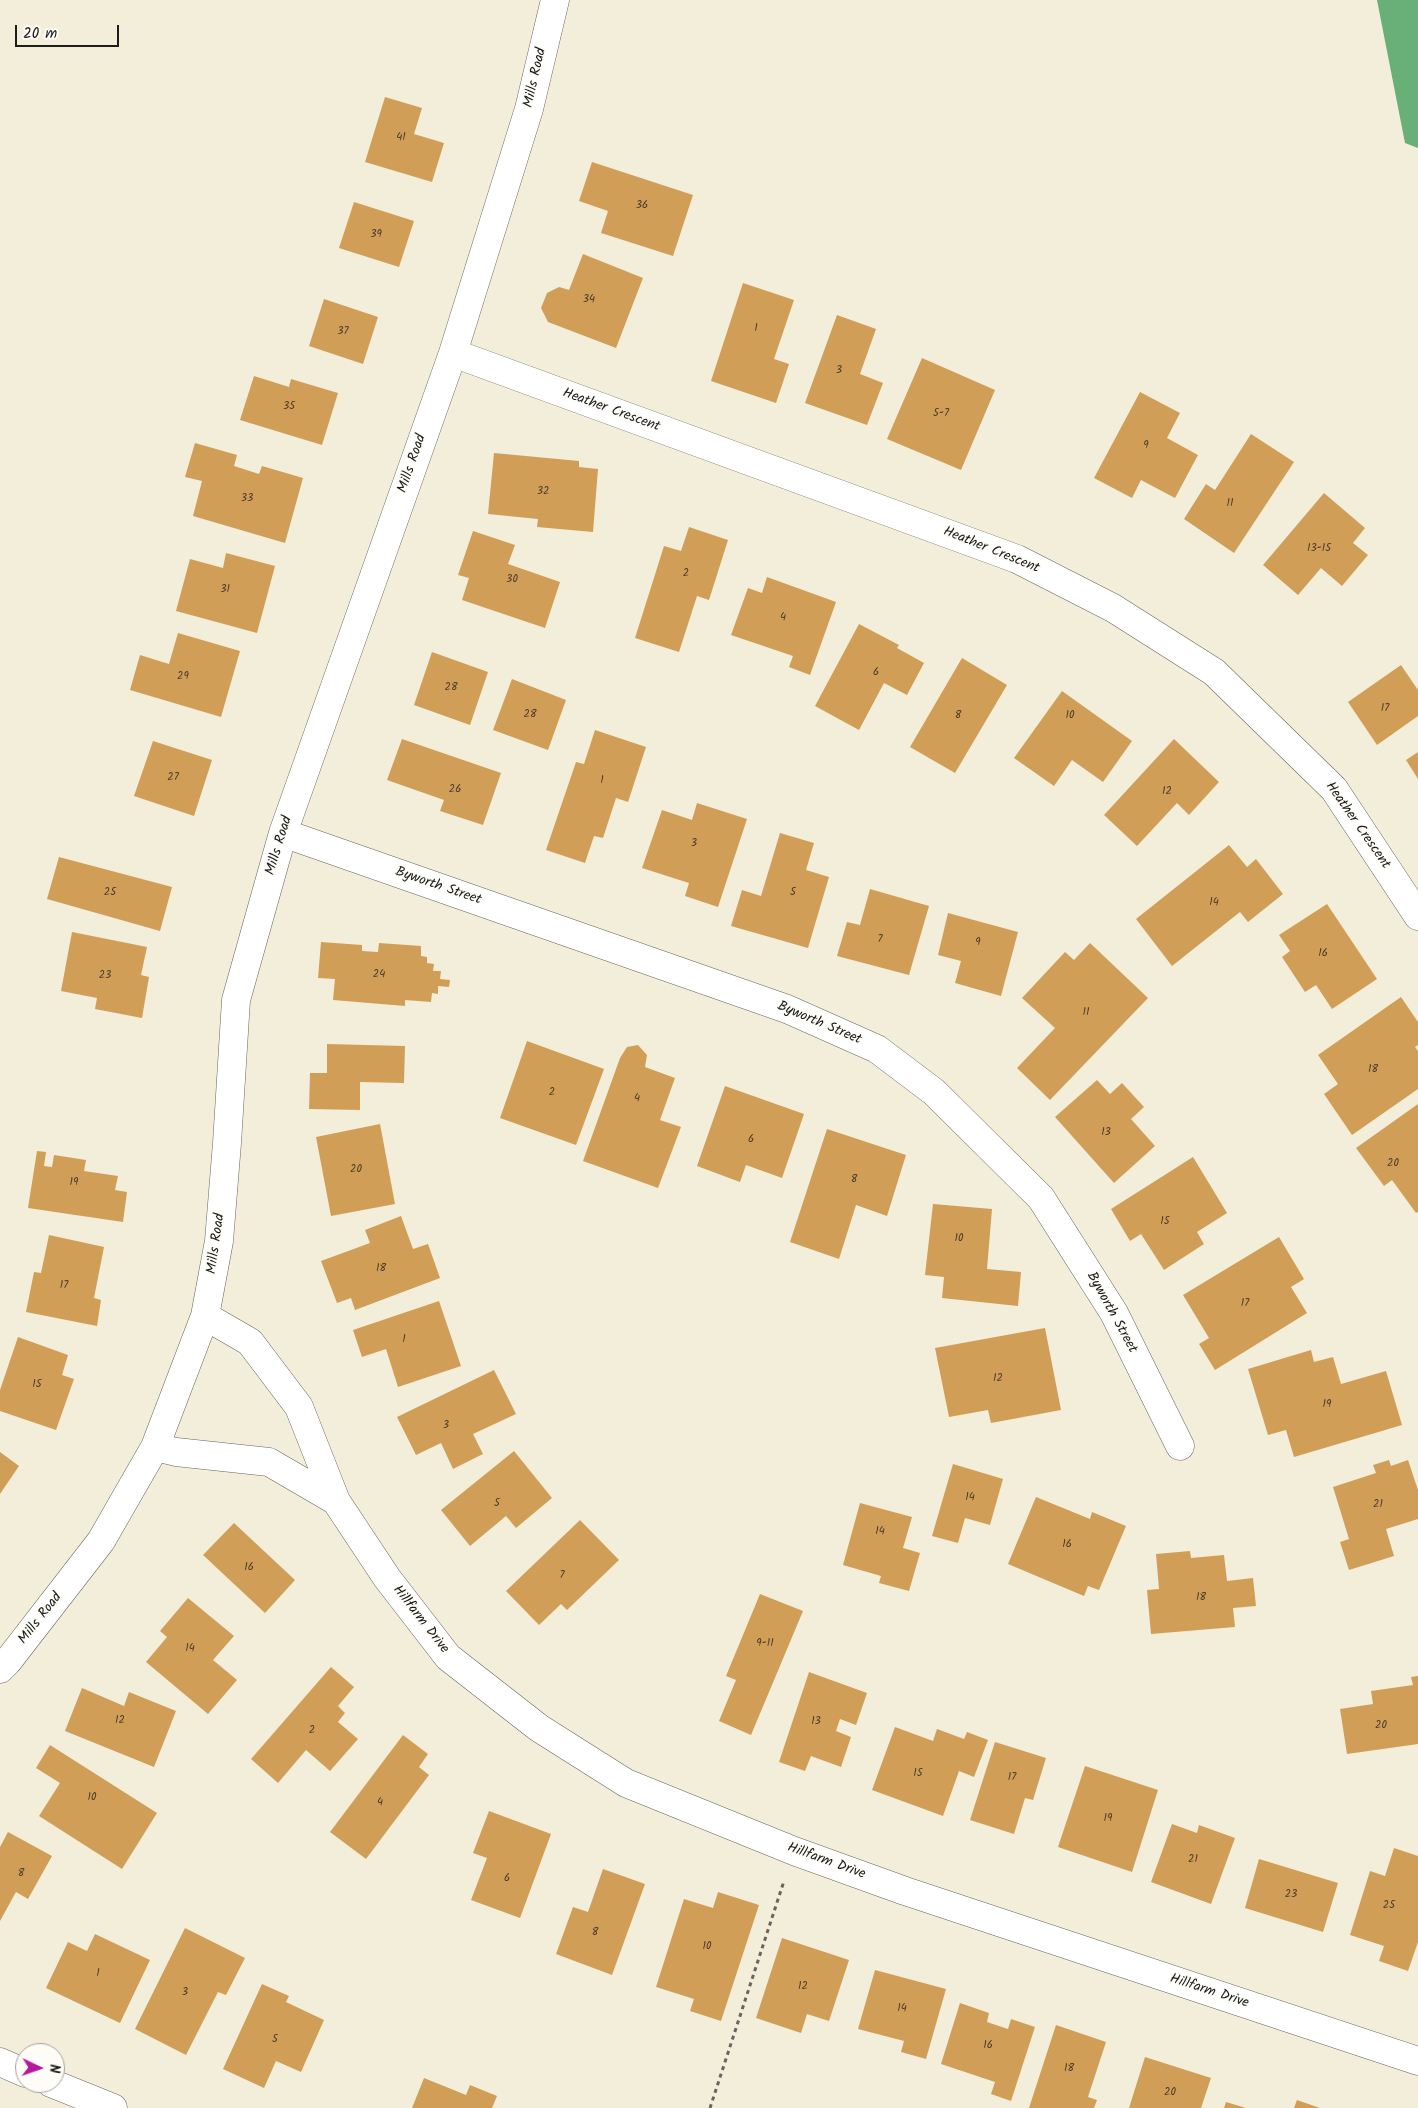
<!DOCTYPE html>
<html>
<head>
<meta charset="utf-8">
<style>
	body { margin:0 }
	#map { position:relative; width:1418px; height:2108px; overflow:hidden; background:#f2eed9; font-family:Kalam,sans-serif }
	canvas { display:block }
	.north { position:absolute; left:15px; top:2043px; width:50px; height:50px; box-sizing:border-box; background:#fdfcf7; border:1px solid #a3a29f; border-radius:50%; rotate:93deg; font-size:14px; font-weight:700; line-height:20px; text-align:center; color:#1c1c1c }
	.north::after { content:''; display:block; margin:auto; width:18px; height:22px; background:#b5179e; clip-path:polygon(50% 0,100% 100%,50% 72%,0 100%) }
	.scale { position:absolute; left:15px; top:25px; width:104px; height:22px; box-sizing:border-box; border:2px solid #1c1c1c; border-top:0; padding-left:6px; font-size:15px; line-height:18px; white-space:nowrap; color:#1c1c1c; -webkit-text-stroke:4px #fdfcf7; paint-order:stroke }
</style>
</head>
<body>
<div id="map">
<canvas width="1418" height="2108"></canvas>
<div class="north">N</div>
<div class="scale">20 m</div>
</div>
<script>
const ctx = document.querySelector('canvas').getContext('2d');
ctx.lineJoin = 'round';
function paint(path, color) { ctx.fillStyle = color; ctx.fill(path, 'evenodd'); }
const poly = rows => new Path2D(rows.map(r => 'M' + r).join(''));
function strokePath(path, color, width, dash) { ctx.strokeStyle = color; ctx.lineWidth = width; ctx.lineCap = dash ? 'butt' : 'round'; ctx.setLineDash(dash || []); ctx.stroke(path); }
function drawText(font, color, halo, rows, align = 'center') {
  ctx.font = font + ' Kalam,sans-serif'; ctx.lineWidth = 4; ctx.setLineDash([]); ctx.textBaseline = 'middle'; ctx.strokeStyle = halo; ctx.fillStyle = color; for (const [text, x, y, turn = 0] of rows) {
    ctx.save(); ctx.translate(x, y); ctx.rotate((+turn || 0) * Math.PI / 180); ctx.textAlign = isNaN(turn) ? turn : align; if (halo) ctx.strokeText(text, 0, 0); ctx.fillText(text, 0, 0); ctx.restore();
  }
}
paint(poly([
	[1377,0,1418,0,1418,148,1405,143]
]), '#68b077');
paint(poly([
	[385,97,422,108,414,134,444,143,432,182,365,162],
	[592,162,693,195,673,256,601,233,608,211,579,201],
	[354,202,414,221,399,267,339,248],
	[583,254,643,278,616,348,548,322,541,308,547,293,559,287,569,290],
	[743,283,794,300,774,359,789,364,776,403,711,381],
	[324,299,378,317,363,364,309,346],
	[837,315,876,329,860,374,883,383,867,425,805,403],
	[922,358,995,390,961,470,887,439],
	[254,376,289,387,291,379,338,393,322,445,240,420],
	[1140,392,1180,413,1167,438,1198,455,1175,498,1141,480,1132,498,1094,478],
	[1251,434,1294,462,1234,553,1184,519,1206,484,1215,490],
	[195,443,237,455,234,466,259,474,262,466,303,478,285,543,193,516,202,481,185,477],
	[494,453,579,461,579,467,598,469,593,532,537,527,538,519,488,514],
	[1324,493,1365,528,1353,543,1368,555,1342,586,1321,568,1298,595,1263,565],
	[689,527,728,540,709,600,697,596,679,652,635,638,664,546,681,551],
	[473,531,515,545,508,564,560,582,545,628,462,600,469,578,458,575],
	[226,553,275,566,257,633,176,611,190,559,223,568],
	[767,577,836,602,810,675,789,667,793,656,731,635,748,588,762,593],
	[859,624,899,645,897,648,924,663,907,695,884,683,859,730,815,706],
	[178,633,240,651,221,717,130,690,140,655,169,664],
	[432,652,488,672,470,725,414,705],
	[962,658,1007,685,955,773,910,747],
	[1401,665,1418,690,1418,716,1377,745,1348,702],
	[512,679,566,700,548,750,493,730],
	[1062,691,1132,741,1103,782,1072,760,1054,786,1014,758],
	[595,730,646,747,628,802,616,798,603,838,594,836,585,863,546,850,576,762,584,764],
	[402,739,501,773,483,825,440,811,444,800,387,780],
	[1174,739,1219,782,1189,815,1177,803,1137,846,1104,815],
	[153,741,212,760,194,816,134,796],
	[1418,752,1418,779,1406,760],
	[697,803,747,819,718,907,685,896,689,883,642,868,662,810,692,820],
	[780,833,814,843,806,870,829,877,808,948,731,926,742,890,761,896],
	[1229,845,1247,867,1256,859,1283,894,1248,922,1240,912,1172,966,1136,919],
	[59,857,172,887,160,931,47,899],
	[870,889,929,906,909,975,837,956,847,922,860,925],
	[1327,904,1377,979,1332,1009,1316,985,1305,992,1282,957,1290,951,1279,935],
	[948,913,1018,932,1001,996,955,983,961,961,938,955],
	[72,932,147,947,141,975,149,977,142,1018,95,1009,97,998,61,991],
	[321,942,362,945,362,951,378,952,379,943,421,946,421,956,427,957,427,963,434,964,433,971,441,971,440,979,450,980,449,987,438,986,438,994,432,993,431,1002,405,1000,405,1006,333,1000,335,979,318,978],
	[1090,943,1148,998,1050,1100,1017,1068,1055,1028,1022,998,1065,952,1074,960],
	[1401,997,1418,1022,1418,1045,1415,1047,1418,1051,1418,1089,1352,1135,1324,1094,1338,1084,1318,1055],
	[527,1041,604,1069,576,1145,500,1118],
	[327,1044,405,1046,404,1083,360,1082,360,1110,309,1109,310,1073,327,1073],
	[638,1045,647,1055,645,1067,675,1078,660,1120,681,1127,658,1188,583,1161,620,1058,627,1047],
	[1097,1080,1110,1094,1122,1083,1144,1107,1131,1119,1155,1146,1114,1183,1055,1117],
	[725,1086,804,1114,782,1178,746,1165,740,1182,697,1166],
	[1418,1104,1418,1212,1416,1213,1392,1180,1384,1186,1356,1148],
	[380,1124,395,1204,331,1216,316,1137],
	[827,1129,906,1155,887,1216,856,1205,839,1259,790,1242],
	[37,1151,46,1152,44,1166,52,1167,54,1155,86,1160,84,1171,118,1176,115,1190,127,1192,123,1222,28,1208],
	[1193,1157,1227,1213,1197,1232,1204,1244,1164,1270,1141,1234,1130,1241,1111,1209],
	[933,1204,992,1209,987,1269,1021,1272,1018,1306,942,1298,944,1277,925,1275],
	[401,1216,413,1249,428,1244,440,1278,355,1310,351,1298,337,1303,321,1261,370,1243,365,1230],
	[49,1235,104,1247,94,1298,101,1300,97,1326,26,1312,34,1272,41,1273],
	[1279,1237,1304,1279,1291,1287,1307,1313,1215,1370,1199,1344,1209,1338,1183,1295],
	[439,1301,461,1366,398,1387,386,1349,362,1357,353,1330],
	[1045,1328,1061,1410,991,1423,988,1410,949,1417,935,1348],
	[18,1337,68,1355,62,1375,74,1379,56,1430,0,1411,0,1390],
	[1311,1350,1314,1362,1333,1357,1341,1384,1386,1371,1402,1425,1294,1457,1286,1430,1268,1435,1248,1369],
	[494,1370,516,1414,473,1434,483,1454,453,1469,441,1443,416,1455,397,1417],
	[514,1451,552,1498,516,1528,506,1516,470,1546,441,1510],
	[0,1452,19,1466,0,1494],
	[1389,1460,1391,1466,1408,1460,1418,1490,1418,1519,1386,1529,1394,1556,1349,1570,1340,1542,1349,1539,1333,1487,1376,1473,1373,1465],
	[953,1464,1003,1479,990,1525,965,1518,958,1543,932,1536],
	[1036,1497,1090,1519,1092,1512,1126,1526,1099,1590,1088,1586,1084,1596,1008,1564],
	[860,1503,912,1517,903,1548,920,1553,909,1591,879,1583,881,1576,843,1565],
	[580,1520,619,1560,567,1610,561,1604,539,1625,506,1591],
	[234,1523,295,1580,265,1613,203,1555],
	[1190,1551,1191,1558,1224,1555,1227,1581,1253,1578,1256,1606,1233,1608,1235,1627,1151,1634,1147,1590,1159,1589,1156,1554],
	[760,1594,803,1611,751,1735,719,1721,736,1680,726,1676],
	[188,1598,234,1636,213,1660,237,1680,208,1714,146,1662,167,1637,160,1631],
	[331,1667,354,1687,338,1706,345,1713,338,1722,358,1739,330,1771,306,1750,278,1783,251,1759],
	[809,1672,867,1693,856,1725,840,1719,836,1731,851,1737,841,1767,811,1756,805,1771,779,1762],
	[1418,1676,1418,1744,1347,1754,1340,1709,1373,1704,1371,1691,1413,1685,1411,1677],
	[82,1688,124,1706,129,1692,176,1711,154,1767,65,1731],
	[895,1727,933,1741,937,1729,964,1739,967,1732,988,1740,974,1777,959,1771,943,1816,872,1790],
	[403,1735,428,1754,419,1767,429,1775,366,1859,330,1832],
	[995,1742,1046,1758,1033,1800,1025,1798,1014,1834,970,1820],
	[50,1745,157,1813,122,1869,39,1816,60,1783,36,1768],
	[1085,1766,1158,1790,1132,1872,1058,1847],
	[489,1811,551,1834,520,1918,471,1900,487,1858,473,1853],
	[1172,1824,1197,1833,1199,1825,1235,1838,1211,1904,1151,1882],
	[8,1832,52,1856,28,1899,16,1892,0,1921,0,1847],
	[1394,1848,1418,1856,1418,1942,1408,1971,1379,1961,1384,1946,1350,1935,1370,1871,1385,1876],
	[1259,1859,1338,1883,1323,1932,1245,1908],
	[603,1869,645,1884,612,1975,556,1954,573,1907,588,1912],
	[718,1892,759,1905,721,2021,690,2011,694,1999,656,1987,684,1899,713,1908],
	[185,1928,245,1958,226,1995,218,1992,186,2055,135,2029],
	[95,1934,150,1960,120,2023,46,1988,68,1942,87,1951],
	[782,1938,849,1960,829,2021,807,2014,801,2033,756,2018],
	[875,1970,946,1989,926,2059,901,2052,904,2041,858,2029],
	[262,1984,289,1996,286,2002,324,2020,301,2072,276,2061,264,2088,223,2069],
	[960,2003,989,2013,987,2022,1008,2029,1011,2019,1035,2027,1011,2101,991,2094,995,2082,941,2064],
	[1056,2025,1106,2042,1088,2097,1097,2100,1094,2108,1029,2108],
	[1145,2057,1211,2078,1201,2108,1129,2108],
	[424,2078,466,2095,470,2085,497,2096,492,2108,412,2108],
	[1297,2100,1320,2108,1294,2108],
	[1226,2102,1246,2108,1224,2108]
]), '#d19e58');
const minor = poly([
	[453,353,1017,559,1113,608,1214,672,1334,789,1418,916],
	[283,833,787,1009,877,1049,934,1092,1041,1198,1114,1313,1180,1446],
	[205,1316,250,1342,299,1407,336,1501,387,1578,448,1657,539,1728,626,1783,794,1851,905,1891,1418,2061],
	[155,1447,176,1452,269,1462,336,1501],
	[0,1669,8,1661,101,1541,155,1447,205,1316,219,1241,227,1143,236,1000,283,833,453,353,529,109,555,0],
	[0,2062,25,2073],
	[51,2083,113,2108]
]);
strokePath(minor, '#67665e', 29);
strokePath(poly([
	[710,2108,784,1881]
]), '#67665e', 3, [4, 4]);
strokePath(minor, '#fff', 28);
drawText('11px', '#493c2b', null, [
	["41",401,138],
	["36",642,206],
	["39",376,235],
	["34",589,300],
	["1",756,329],
	["37",343,332],
	["3",839,371],
	["35",289,407],
	["5-7",941,414],
	["9",1146,446],
	["32",543,492],
	["33",247,499],
	["11",1230,504],
	["13-15",1319,549],
	["2",686,574],
	["30",512,580],
	["31",225,590],
	["4",783,618],
	["6",876,673],
	["29",183,677],
	["28",451,688],
	["17",1385,709],
	["28",530,715],
	["8",958,716],
	["10",1070,716],
	["27",173,778],
	["1",602,781],
	["26",455,790],
	["12",1167,792],
	["3",694,844],
	["25",110,893],
	["5",793,893],
	["14",1214,903],
	["7",880,940],
	["9",978,943],
	["16",1323,954],
	["24",379,975],
	["23",105,976],
	["11",1086,1013],
	["18",1373,1070],
	["2",552,1093],
	["4",637,1099],
	["13",1106,1133],
	["6",751,1140],
	["20",1393,1164],
	["20",356,1170],
	["8",854,1180],
	["19",74,1183],
	["15",1165,1222],
	["10",959,1239],
	["18",381,1269],
	["17",64,1286],
	["17",1245,1304],
	["1",404,1340],
	["12",998,1379],
	["15",37,1385],
	["19",1327,1405],
	["3",446,1426],
	["14",970,1498],
	["5",497,1504],
	["21",1378,1505],
	["14",880,1532],
	["16",1067,1545],
	["16",249,1568],
	["7",562,1576],
	["18",1201,1598],
	["9-11",765,1644],
	["14",190,1649],
	["12",120,1721],
	["13",816,1722],
	["20",1381,1726],
	["2",312,1731],
	["15",918,1774],
	["17",1012,1778],
	["10",92,1798],
	["4",380,1803],
	["19",1108,1819],
	["21",1193,1860],
	["8",21,1874],
	["6",507,1879],
	["23",1291,1895],
	["25",1389,1906],
	["8",595,1933],
	["10",707,1947],
	["1",98,1974],
	["12",803,1987],
	["3",185,1993],
	["14",902,2009],
	["5",275,2040],
	["16",988,2046],
	["18",1069,2069],
	["20",1170,2093]
]);
drawText('14px', '#1c1c1c', '#fdfcf7', [
	["Mills Road",536,78,-77],
	["Heather Crescent",611,411,20],
	["Mills Road",413,464,-71],
	["Heather Crescent",991,551,22],
	["Heather Crescent",1357,826,55],
	["Mills Road",280,846,-73],
	["Byworth Street",438,887,19],
	["Byworth Street",819,1024,23],
	["Mills Road",217,1244,-82],
	["Byworth Street",1111,1313,61],
	["Mills Road",41,1619,-52],
	["Hillfarm Drive",420,1620,52],
	["Hillfarm Drive",826,1862,20],
	["Hillfarm Drive",1209,1992,18]
]);
</script>
</body>
</html>
